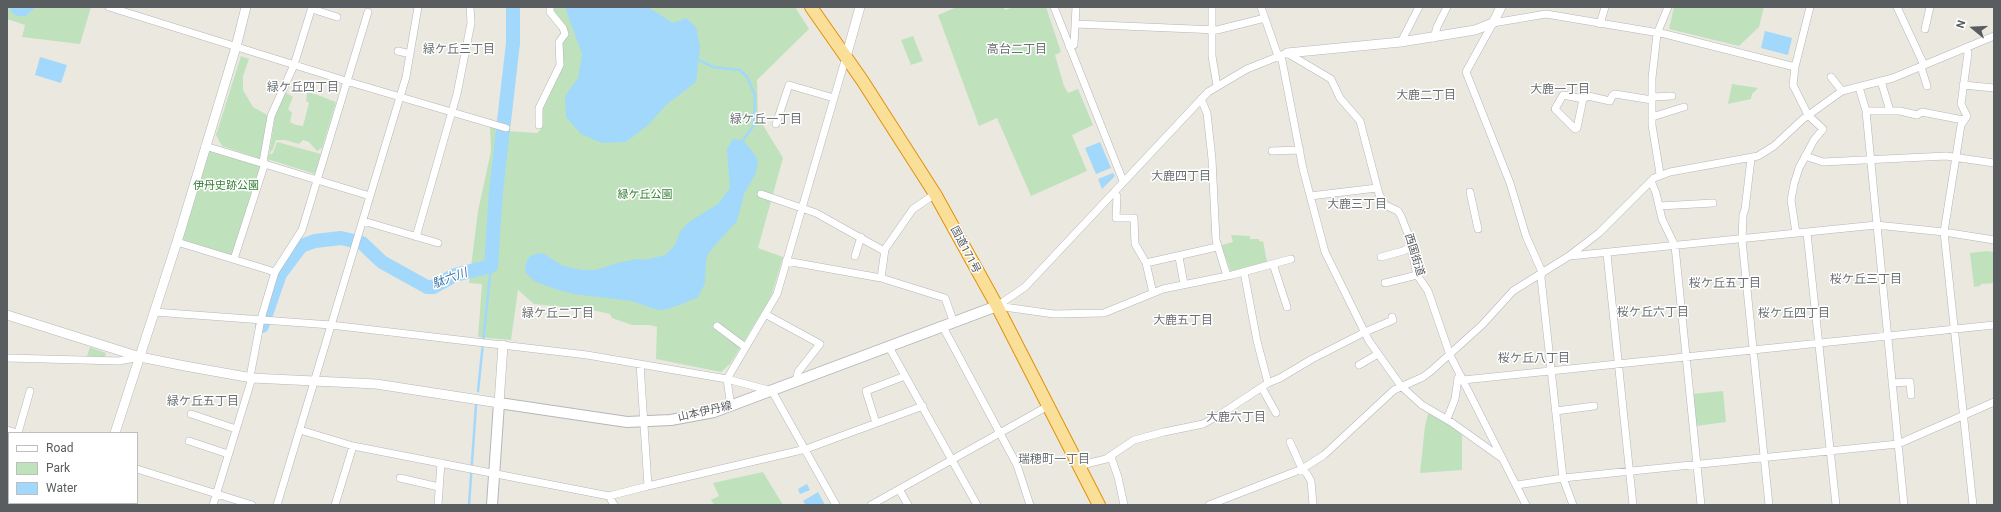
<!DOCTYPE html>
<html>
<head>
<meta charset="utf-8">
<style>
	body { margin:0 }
	#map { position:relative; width:2001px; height:512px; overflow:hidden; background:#ebe8e0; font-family:Roboto,sans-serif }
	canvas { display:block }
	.frame { position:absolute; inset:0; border:8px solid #595d60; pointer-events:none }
	.legend { position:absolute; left:8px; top:432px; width:130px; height:72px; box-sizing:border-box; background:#fff; border:1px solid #bdbebf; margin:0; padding:5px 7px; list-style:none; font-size:12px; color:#595d60 }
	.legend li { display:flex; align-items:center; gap:8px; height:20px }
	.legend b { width:20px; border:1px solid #bdbebf }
	.north { position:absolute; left:1953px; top:8px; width:40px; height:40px; -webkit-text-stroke:3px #fff; paint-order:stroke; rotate:288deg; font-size:11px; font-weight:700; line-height:16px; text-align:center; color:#595d60 }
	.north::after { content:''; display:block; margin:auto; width:14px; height:18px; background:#595d60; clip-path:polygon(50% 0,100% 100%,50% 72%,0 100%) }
</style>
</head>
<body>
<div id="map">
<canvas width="2001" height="512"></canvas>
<div class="frame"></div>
<ul class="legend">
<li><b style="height:5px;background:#fff"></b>Road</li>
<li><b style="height:11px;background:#bfe2bd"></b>Park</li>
<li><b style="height:11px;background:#a1d8fb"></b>Water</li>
</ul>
<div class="north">N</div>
</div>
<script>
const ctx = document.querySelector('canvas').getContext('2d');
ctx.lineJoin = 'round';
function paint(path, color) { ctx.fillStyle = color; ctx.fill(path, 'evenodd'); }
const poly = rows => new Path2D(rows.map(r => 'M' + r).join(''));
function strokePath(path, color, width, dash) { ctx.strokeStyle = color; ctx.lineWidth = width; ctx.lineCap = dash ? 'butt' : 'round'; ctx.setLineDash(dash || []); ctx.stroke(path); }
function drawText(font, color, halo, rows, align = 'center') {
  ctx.font = font + ' Roboto,"Noto Sans JP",sans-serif'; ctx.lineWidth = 3; ctx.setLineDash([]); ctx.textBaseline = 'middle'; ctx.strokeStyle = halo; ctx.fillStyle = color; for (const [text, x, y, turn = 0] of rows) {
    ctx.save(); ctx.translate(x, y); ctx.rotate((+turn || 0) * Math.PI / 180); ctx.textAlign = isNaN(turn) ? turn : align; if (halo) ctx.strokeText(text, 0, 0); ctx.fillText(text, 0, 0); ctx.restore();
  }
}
paint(poly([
	[7,7,9,7,12,13,26,16,36,7,91,7,80,44,22,37,25,25,7,19],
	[551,7,795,7,809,29,757,80,758,117,783,158,758,248,783,257,771,297,730,364,721,372,656,359,657,327,649,325,632,325,612,318,610,314,592,310,534,304,518,290,511,340,478,337,482,284,469,283,478,211,491,151,490,126,506,131,537,133,541,129,540,108,558,65,563,39],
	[957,7,1003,7,1005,10,1014,7,1046,7,1061,52,1055,55,1064,86,1068,93,1078,89,1093,125,1072,135,1087,171,1031,196,997,118,979,126,938,15],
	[1674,7,1764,7,1759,27,1739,46,1669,29],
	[913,36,923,61,911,65,901,40],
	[241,56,249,59,243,76,243,90,253,107,269,116,260,159,222,146,216,135],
	[1732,84,1758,88,1752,94,1751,99,1728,104],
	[285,92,293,97,288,109,292,113,290,122,296,125,303,126,309,103,306,101,307,93,312,93,336,102,322,148,317,151,309,142,303,140,299,144,285,140,276,140,273,149,269,154,276,111],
	[277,142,321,154,315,174,267,159,268,155,273,153],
	[212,149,262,164,233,255,230,256,181,241,208,151],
	[1231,235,1250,236,1250,239,1259,239,1260,242,1263,241,1267,262,1231,272,1222,248,1222,245,1233,242],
	[1987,251,1994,252,1994,283,1981,284,1980,286,1974,287,1970,253],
	[90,347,106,353,105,357,87,356],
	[1723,391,1726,422,1696,426,1692,394],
	[1429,410,1446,421,1462,435,1462,470,1420,473,1425,426],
	[763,472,783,505,714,505,711,500,719,496,713,483]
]), '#bfe2bd');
paint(poly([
	[9,7,36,7,26,16,19,16,12,13],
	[565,7,648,7,673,23,686,18,696,27,700,47,696,82,666,105,648,125,626,142,602,143,581,134,566,117,565,96,578,78,582,54],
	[1765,31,1792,38,1788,55,1761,48],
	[40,57,67,65,61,83,35,75],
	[733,139,743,140,752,151,758,160,756,173,744,194,737,221,709,252,706,260,705,283,698,297,680,305,663,310,654,309,632,301,573,294,552,288,534,281,525,272,526,263,529,257,538,253,544,254,563,266,582,270,596,270,617,263,637,259,644,260,665,255,675,245,680,232,689,222,718,204,730,188,727,149],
	[1100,142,1111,168,1096,174,1085,148],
	[1113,173,1115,176,1102,189,1098,179],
	[807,484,810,490,800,494,798,489],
	[818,492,825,505,806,505,803,501]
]), '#a1d8fb');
strokePath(poly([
	[699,60,713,67,740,70,747,77,755,95,754,125,743,140],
	[478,391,491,266],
	[7,493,9,493],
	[41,503,48,505],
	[469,505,476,405]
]), '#a1d8fb', 2.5);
strokePath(poly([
	[262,326,280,274,301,246,315,241,341,238,362,243,382,262,427,287,433,287,455,275,491,266,496,191,513,43,513,7]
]), '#a1d8fb', 14);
const minor = poly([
	[109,7,346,81,506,128],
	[1054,7,1123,181],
	[1212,7,1212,56,1217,86],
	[1261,7,1278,56],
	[1897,7,1924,65],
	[312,9,337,17],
	[1076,24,1217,30,1265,18],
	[1600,24,1605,7],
	[1925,29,1930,7],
	[1434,38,1437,27,1447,7],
	[1401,42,1419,7],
	[1069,46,1074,45,1076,7],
	[1966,48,1968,53,1961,104,1967,116,1961,125,1944,232,1973,505],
	[398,51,410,54],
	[1281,55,1303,169,1325,252,1369,341,1401,386,1422,405,1451,422,1503,459],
	[1921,67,1927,86],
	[1831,77,1842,91],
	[1881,81,1890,111],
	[1963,85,1994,88],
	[1859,87,1866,111,1904,505],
	[1653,97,1672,96],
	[1201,99,1207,113,1212,159,1216,240,1227,276],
	[1583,99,1563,95,1555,109,1575,129,1577,128,1583,99,1588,96,1610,101,1612,96,1615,94,1652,100],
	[1866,111,1900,111,1917,115,1922,112,1963,120],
	[1652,117,1684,107],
	[776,124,789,85,834,98],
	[539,125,539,108,560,65,559,42,565,34,563,28,550,12,550,7],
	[205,146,370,196,406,77,418,7],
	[1272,151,1300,150],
	[1805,156,1823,162,1946,156,1994,163],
	[1751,159,1745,209,1743,215,1742,240,1769,505],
	[263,162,271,116,294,65,312,7],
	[1660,174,1652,125,1652,78,1657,34,1668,7],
	[1651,181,1656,193,1662,219,1675,246,1701,505],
	[1470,192,1478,229],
	[1113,193,1117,196,1116,218,1134,218,1135,244,1146,263,1153,293],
	[761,194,816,213,884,251],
	[1310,196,1377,188],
	[1659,206,1713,203],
	[363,221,438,243],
	[1796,233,1791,200,1794,184,1799,168,1814,140,1823,129,1808,115,1793,85,1795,67,1810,7],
	[1807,233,1836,505],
	[416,237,457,94,471,23,470,7],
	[177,242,275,272],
	[1607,254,1633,505],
	[855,256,861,237],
	[1570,256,1876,225,1944,232,1994,240],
	[1179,257,1184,284],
	[1381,257,1403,251,1411,247],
	[234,259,265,163],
	[786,261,881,278,945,298,954,323],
	[1146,263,1217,247],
	[1273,264,1287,307],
	[1244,272,1257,341,1268,383],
	[881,278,885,249,913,209,935,194],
	[1385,283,1417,275],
	[997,306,1025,287,1208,92,1247,69,1287,53,1331,79,1340,98,1360,121,1379,194,1385,205,1398,211,1401,216,1408,234,1417,275,1428,291,1450,355,1526,505],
	[997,306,1054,314,1104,313,1163,289,1232,275,1291,259],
	[154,312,331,325,587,355,727,379,772,391,836,505],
	[765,314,820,344,798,372,796,382],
	[717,326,745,347],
	[943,327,1017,465,1030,505],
	[889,347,977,505],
	[7,358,119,361,140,357],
	[1359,365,1378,354],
	[250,377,261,319,275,272,302,230,368,12],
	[1463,380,1994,325],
	[1892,383,1910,382,1911,395],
	[1262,388,1276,413],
	[731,407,727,379,777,294,846,57],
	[1556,411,1594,406],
	[191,414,236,429],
	[1447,419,1455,399,1458,378,1461,376],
	[876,423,866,391,905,376],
	[7,430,17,433],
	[300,430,353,446,609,496,648,486,640,364],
	[18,433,30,391],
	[189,441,228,454],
	[1290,442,1302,469,1307,474,1311,481,1313,505],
	[1111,457,1118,477,1124,505],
	[1078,466,1106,459,1134,440,1164,432,1203,424,1221,414,1268,383,1280,378,1312,359,1365,332,1393,320,1392,317],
	[137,469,252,505],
	[400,478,439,487],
	[1517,485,1563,478,1898,444,1994,402],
	[648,486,806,449,923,406],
	[899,489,908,505],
	[609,496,614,505],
	[213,505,252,378],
	[277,505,370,196],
	[335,505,353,446],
	[438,505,441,463],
	[871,505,1048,406],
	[1209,505,1302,469,1324,455,1394,390,1423,377,1431,371,1482,325,1513,291,1569,256,1599,233,1654,178,1670,172,1758,156,1774,146,1803,119,1842,91,1893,78,1994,36],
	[1573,505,1563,478,1541,278,1542,272,1526,236,1510,183,1466,72,1493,23,1546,14,1665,34,1795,67]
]);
const tertiary = poly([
	[1287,53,1401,42,1475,30,1493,23,1501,7],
	[846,57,860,7],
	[7,315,140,357,185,366,252,378,376,384,499,403,503,345],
	[115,433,177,242,236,47,246,7],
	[91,505,92,503]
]);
const secondary = poly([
	[492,505,499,403,627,422,671,420,714,412,997,306]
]);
const trunk = poly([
	[811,7,862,80,935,194,997,306,1099,505]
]);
strokePath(minor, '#b3b6ba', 8);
strokePath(tertiary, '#b3b6ba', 10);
strokePath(secondary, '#b4b7bc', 12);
strokePath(trunk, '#e1920a', 14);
strokePath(minor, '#fff', 7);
strokePath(tertiary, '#fff', 9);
strokePath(secondary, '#fff', 10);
strokePath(trunk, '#fadf98', 12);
drawText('11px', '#388138', '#fff', [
	["伊丹史跡公園",226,186],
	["緑ケ丘公園",645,195]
]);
drawText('11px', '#595d60', '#fff', [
	["国道171号",965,250,62],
	["西国街道",1414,255,73],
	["山本伊丹線",705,412,-13]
]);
drawText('12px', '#6a6f72', '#fff', [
	["緑ケ丘三丁目",459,50],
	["高台二丁目",1017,50],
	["緑ケ丘四丁目",303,88],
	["大鹿一丁目",1560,90],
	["大鹿二丁目",1426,96],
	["緑ケ丘一丁目",766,120],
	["大鹿四丁目",1181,177],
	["大鹿三丁目",1357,205],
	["桜ケ丘三丁目",1866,280],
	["桜ケ丘五丁目",1725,284],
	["桜ケ丘六丁目",1653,313],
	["緑ケ丘二丁目",558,314],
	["桜ケ丘四丁目",1794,314],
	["大鹿五丁目",1183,321],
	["桜ケ丘八丁目",1534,359],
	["緑ケ丘五丁目",203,402],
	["大鹿六丁目",1236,418],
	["瑞穂町一丁目",1054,460]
]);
drawText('italic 12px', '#4079ab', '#fff', [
	["駄六川",450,279,-20]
]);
</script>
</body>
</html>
